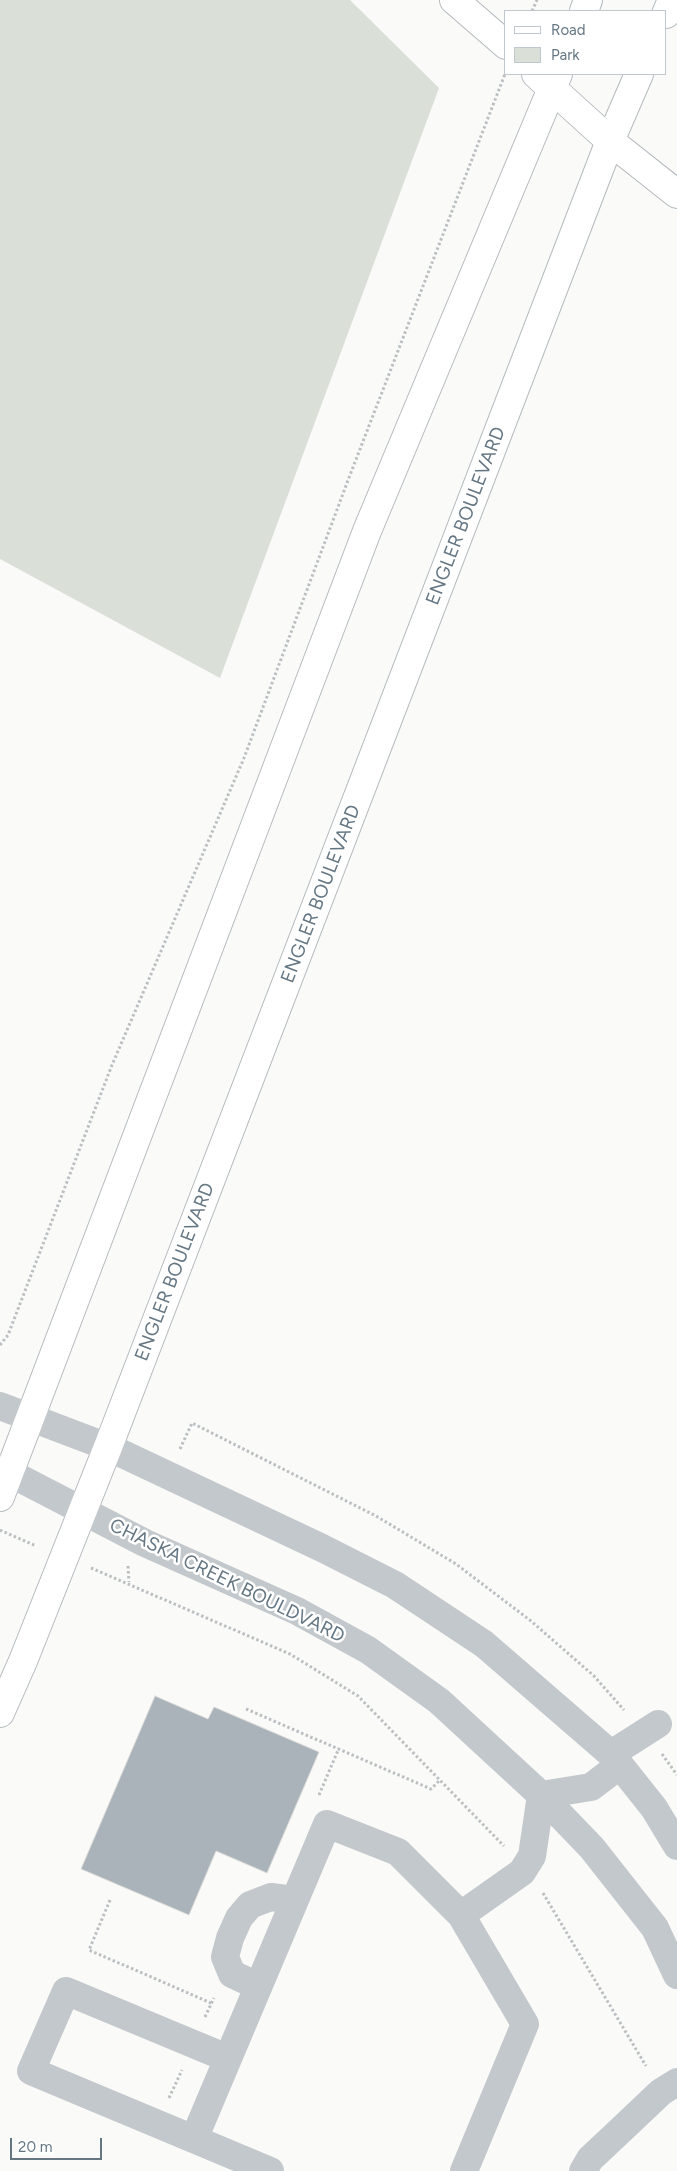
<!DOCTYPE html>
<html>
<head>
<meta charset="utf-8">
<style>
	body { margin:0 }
	#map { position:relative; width:677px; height:2171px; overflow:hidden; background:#fafaf8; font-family:Figtree,sans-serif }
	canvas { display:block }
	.legend { position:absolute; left:504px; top:10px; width:162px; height:65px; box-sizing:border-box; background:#fff; border:1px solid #c1c8cd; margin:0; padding:6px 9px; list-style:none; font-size:15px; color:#657683 }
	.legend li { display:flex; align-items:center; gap:10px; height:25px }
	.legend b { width:25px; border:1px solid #c1c8cd }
	.scale { position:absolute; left:10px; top:2138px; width:92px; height:22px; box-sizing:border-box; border:2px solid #657683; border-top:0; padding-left:6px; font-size:15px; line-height:18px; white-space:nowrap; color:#657683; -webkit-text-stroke:4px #fff; paint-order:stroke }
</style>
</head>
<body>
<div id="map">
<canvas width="677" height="2171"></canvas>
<ul class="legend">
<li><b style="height:6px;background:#fff"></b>Road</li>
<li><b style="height:14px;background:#dadfd7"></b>Park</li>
</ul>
<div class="scale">20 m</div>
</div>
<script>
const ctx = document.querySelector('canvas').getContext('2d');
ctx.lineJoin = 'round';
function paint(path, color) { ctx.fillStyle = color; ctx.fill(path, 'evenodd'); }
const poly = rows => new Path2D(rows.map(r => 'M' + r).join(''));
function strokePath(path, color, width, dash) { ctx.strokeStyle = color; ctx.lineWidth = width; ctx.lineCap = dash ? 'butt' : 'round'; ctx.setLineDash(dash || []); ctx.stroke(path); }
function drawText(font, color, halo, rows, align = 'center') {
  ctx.font = font + ' Figtree,sans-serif'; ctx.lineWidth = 5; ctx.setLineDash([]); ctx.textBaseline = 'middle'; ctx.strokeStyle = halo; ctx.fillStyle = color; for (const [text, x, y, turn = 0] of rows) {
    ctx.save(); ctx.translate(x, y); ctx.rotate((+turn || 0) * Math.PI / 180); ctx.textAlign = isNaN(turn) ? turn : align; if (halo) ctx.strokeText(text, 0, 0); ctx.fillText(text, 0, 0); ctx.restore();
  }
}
paint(poly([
	[0,0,350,0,439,88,220,678,0,559]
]), '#dadfd7');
const building = poly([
	[155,1696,208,1719,214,1707,319,1752,267,1873,216,1851,189,1915,81,1869,155,1696]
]);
paint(building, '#aab3b9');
strokePath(building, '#dcdcda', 1);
const major = poly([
	[584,11,588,0],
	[666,14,672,0],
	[0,1497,367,531,558,74],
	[0,1713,23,1661,108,1447,610,141,639,74]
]);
const highway = poly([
	[454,0,506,45],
	[536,74,610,141,677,194]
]);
strokePath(major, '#b5babe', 30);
strokePath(highway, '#b4b9bd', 30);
strokePath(poly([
	[532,11,537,0],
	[0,1345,8,1335,112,1065,244,758,350,475,505,74],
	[180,1449,192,1423,376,1516,456,1564,531,1621,594,1676,624,1710],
	[0,1530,36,1546],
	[128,1566,129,1582],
	[91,1568,290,1654,358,1696,504,1846],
	[246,1709,431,1789,440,1780],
	[662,1754,677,1775],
	[319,1795,339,1748],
	[543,1893,646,2066],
	[110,1900,89,1950,211,2003],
	[205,2017,214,1998],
	[169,2098,182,2070]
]), '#bbbfc2', 3, [2.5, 2.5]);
strokePath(poly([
	[0,1406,108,1447,322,1548,395,1585,484,1644,611,1754,654,1808,677,1846],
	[0,1468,145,1543,297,1611,368,1650,439,1701,541,1795,592,1848,655,1928,677,1975],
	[611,1754,658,1724],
	[461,1915,522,1872,532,1856,541,1795,591,1787,620,1765],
	[258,1986,232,1974,225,1957,230,1938,239,1918,250,1905,271,1897,295,1900],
	[227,2058,66,1991,31,2071,270,2171],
	[194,2139,327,1824,398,1852,461,1915,525,2024,464,2171],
	[583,2171,590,2159,623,2128,661,2092,677,2082]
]), '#c3c8cc', 28);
strokePath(major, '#fff', 28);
strokePath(highway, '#fff', 28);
drawText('19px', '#657683', '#fff', [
	["ENGLER BOULEVARD",466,516,-69],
	["ENGLER BOULEVARD",321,894,-69],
	["ENGLER BOULEVARD",175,1272,-69],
	["CHASKA CREEK BOULDVARD",227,1581,26]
]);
</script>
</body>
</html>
